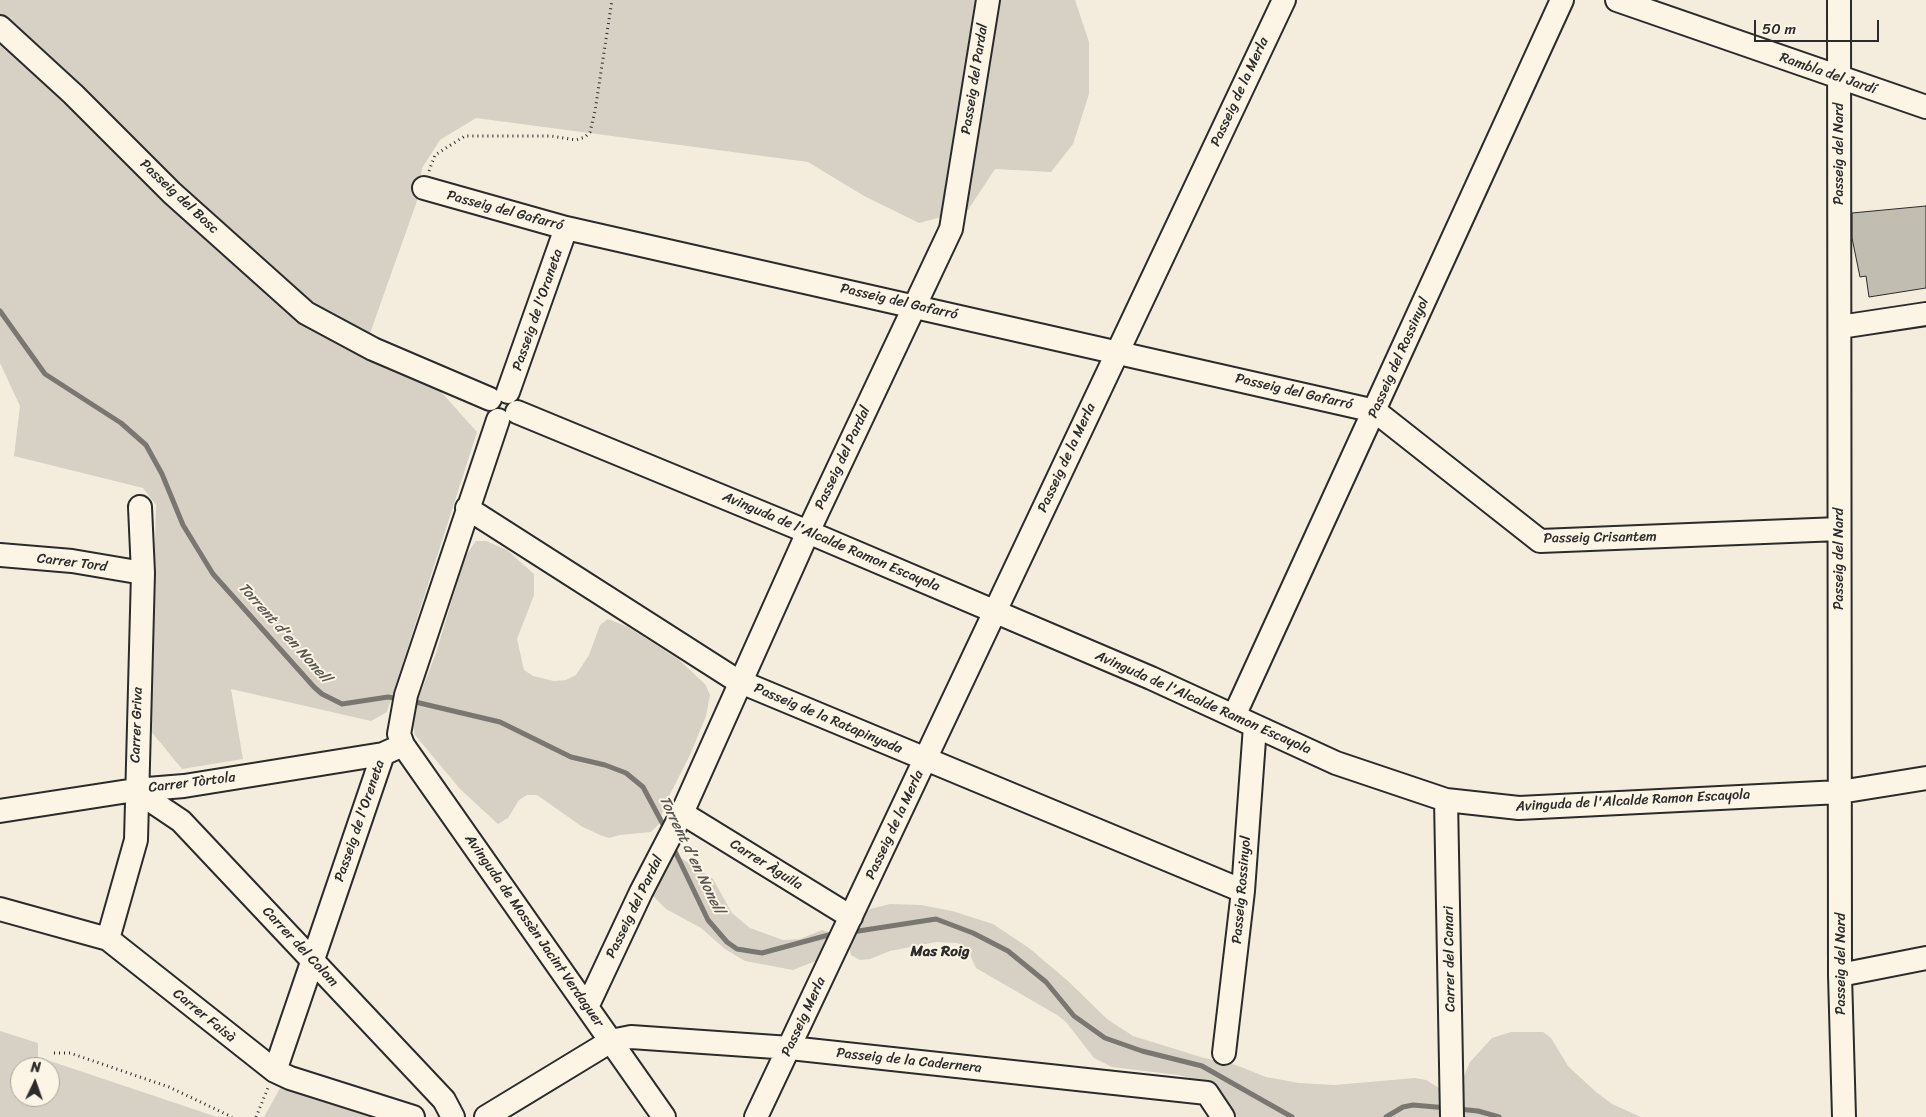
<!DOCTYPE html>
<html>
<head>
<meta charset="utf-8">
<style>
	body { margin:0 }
	#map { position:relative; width:1926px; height:1117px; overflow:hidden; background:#f4edde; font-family:Sriracha,sans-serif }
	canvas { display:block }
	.north { position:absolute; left:10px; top:1057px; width:50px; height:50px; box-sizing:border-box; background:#fcf5e5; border:1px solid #a8a49b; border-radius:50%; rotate:3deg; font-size:14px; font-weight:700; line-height:20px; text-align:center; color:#2b2b2b }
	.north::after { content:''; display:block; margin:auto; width:18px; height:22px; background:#2b2b2b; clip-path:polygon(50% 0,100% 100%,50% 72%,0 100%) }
	.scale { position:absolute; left:1754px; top:20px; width:125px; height:22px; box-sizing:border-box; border:2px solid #2b2b2b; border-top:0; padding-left:6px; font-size:15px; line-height:18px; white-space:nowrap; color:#2b2b2b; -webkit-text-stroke:4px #fcf5e5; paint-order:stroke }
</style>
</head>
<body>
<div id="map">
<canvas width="1926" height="1117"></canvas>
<div class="north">N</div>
<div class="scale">50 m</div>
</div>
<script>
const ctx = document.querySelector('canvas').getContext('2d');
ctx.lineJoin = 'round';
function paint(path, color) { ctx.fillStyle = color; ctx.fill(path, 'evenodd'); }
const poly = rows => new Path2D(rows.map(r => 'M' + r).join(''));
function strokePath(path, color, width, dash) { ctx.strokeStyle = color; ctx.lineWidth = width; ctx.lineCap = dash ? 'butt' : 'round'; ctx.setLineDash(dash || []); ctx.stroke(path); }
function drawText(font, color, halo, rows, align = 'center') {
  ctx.font = font + ' Sriracha,sans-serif'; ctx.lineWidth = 4; ctx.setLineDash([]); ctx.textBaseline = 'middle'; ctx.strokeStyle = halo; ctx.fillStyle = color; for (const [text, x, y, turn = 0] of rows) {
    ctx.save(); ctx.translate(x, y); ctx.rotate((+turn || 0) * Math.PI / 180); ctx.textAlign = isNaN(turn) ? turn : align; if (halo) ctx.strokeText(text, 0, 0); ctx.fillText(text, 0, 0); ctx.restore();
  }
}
paint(poly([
	[0,0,1075,0,1089,42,1089,94,1073,144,1051,172,995,169,968,210,919,223,864,196,808,162,476,118,440,140,422,168,418,198,362,356,434,384,477,432,387,712,371,721,231,689,243,759,182,769,150,730,156,505,143,488,14,456,20,406,0,363],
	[476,541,486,541,507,550,534,574,534,595,517,639,524,670,533,676,554,681,566,680,576,675,589,655,600,625,608,619,628,627,678,659,705,684,710,695,706,716,690,755,665,804,659,824,651,832,620,835,609,838,600,835,581,826,537,795,527,795,519,800,508,818,498,824,460,789,415,735,413,725,416,705,436,653,465,557],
	[675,854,713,879,732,913,750,928,783,940,800,939,822,930,832,933,818,960,793,970,745,961,725,949,701,928,666,909,652,895,669,855],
	[890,904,921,905,952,911,993,924,1029,948,1068,981,1107,1019,1133,1036,1204,1058,1236,1065,1266,1077,1299,1083,1334,1085,1415,1078,1426,1080,1444,1091,1461,1083,1470,1062,1492,1038,1511,1032,1543,1032,1551,1038,1568,1066,1596,1092,1612,1104,1641,1117,1236,1117,1224,1097,1209,1083,1178,1075,1112,1067,1094,1058,1066,1022,1057,1015,976,968,967,948,957,943,936,942,890,951,870,959,860,960,851,955,849,945,863,917,870,909],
	[0,1031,38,1043,38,1057,217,1117,0,1117],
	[20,1067,50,1067,50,1097,20,1097],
	[283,1083,377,1117,264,1117]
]), '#d6d1c4');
strokePath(poly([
	[0,311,45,374,121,423,146,445,162,474,183,525,213,574,314,687,322,694,342,704,388,697,400,699],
	[411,701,500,722,571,757,605,765,626,773,643,787,666,830],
	[672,845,708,920,727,942,737,949,762,953,836,933],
	[852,932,936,919,973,933,1008,951,1046,982,1074,1016,1105,1038,1142,1051,1202,1066,1292,1117],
	[1458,1109,1478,1111,1499,1117],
	[1386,1117,1403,1107,1413,1105,1447,1108]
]), '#7a7771', 5);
const building = poly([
	[1926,206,1926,288,1869,297,1866,276,1860,277,1852,238,1852,213,1926,206]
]);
paint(building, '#c2bdb1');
strokePath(building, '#2b2b2b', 1);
const minor = poly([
	[1617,0,1926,107],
	[1839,0,1840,975,1844,1117],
	[0,27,73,94,172,193,306,313,373,349,490,399],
	[424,188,566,228,1375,411,1540,541,1839,529],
	[1840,327,1926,314],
	[508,392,566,228],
	[517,412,808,532,1151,678,1336,763,1446,800,1519,808,1840,792,1926,778],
	[498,420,406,695,399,734,403,745,664,1117],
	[467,508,736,680,1243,891],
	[0,555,72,561,143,573],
	[1234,716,1562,0],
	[135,790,181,821,444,1100,453,1117],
	[1446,800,1452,1117],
	[0,811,135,790,184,786,383,754,403,745],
	[682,813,851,917],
	[0,909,108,939,275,1071,290,1078,413,1117],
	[108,939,136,840,143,573,140,507],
	[1840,975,1926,958],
	[587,1007,641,892,682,813,808,532,951,229,988,0],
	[1224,1053,1243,891,1255,726],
	[275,1071,383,754],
	[486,1117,611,1041,631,1037,790,1048,1207,1093,1223,1117],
	[756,1117,1284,0]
]);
strokePath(minor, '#2b2b2b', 26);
strokePath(poly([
	[429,171,435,155,465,136,551,136,576,140,585,137,590,132,595,111,612,0],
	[54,1053,70,1053,169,1087,232,1117],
	[256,1117,268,1088]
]), '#2b2b2b', 3, [1, 4]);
strokePath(minor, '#fcf5e5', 22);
drawText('14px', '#2b2b2b', '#fcf5e5', [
	["Rambla del Jardí",1828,74,19],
	["Passeig del Pardal",975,79,-81],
	["Passeig de la Merla",1240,92,-65],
	["Passeig del Nard",1839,154,-90],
	["Passeig del Bosc",179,197,43],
	["Passeig del Gafarró",505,211,15],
	["Passeig del Gafarró",899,302,13],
	["Passeig de l'Oraneta",538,310,-71],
	["Passeig del Rossinyol",1399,358,-66],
	["Passeig del Gafarró",1294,392,13],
	["Passeig del Pardal",843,458,-65],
	["Passeig de la Merla",1067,458,-65],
	["Passeig Crisantem",1600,538,-1],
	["Avinguda de l'Alcalde Ramon Escayola",831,542,23],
	["Passeig del Nard",1839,559,-90],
	["Carrer Tord",72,563,7],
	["Avinguda de l'Alcalde Ramon Escayola",1203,703,24],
	["Passeig de la Ratapinyada",828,719,23],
	["Carrer Griva",137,725,-88],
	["Carrer Tòrtola",192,783,-7],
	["Avinguda de l'Alcalde Ramon Escayola",1633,801,-3],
	["Passeig de l'Oreneta",360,821,-71],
	["Passeig de la Merla",895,825,-65],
	["Carrer Àguila",766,865,32],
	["Passeig Rossinyol",1242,890,-85],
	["Passeig del Pardal",635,907,-64],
	["Avinguda de Mossèn Jacint Verdaguer",534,931,55],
	["Carrer del Colom",300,947,47],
	["Carrer del Canari",1450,959,-91],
	["Passeig del Nard",1841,964,-90],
	["Carrer Faisà",204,1016,39],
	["Passeig Merla",804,1017,-65],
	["Passeig de la Cadernera",909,1061,6]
]);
drawText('italic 15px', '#595754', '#fcf5e5', [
	["Torrent d'en Nonell",284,633,48],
	["Torrent d'en Nonell",691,855,64]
]);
drawText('bold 15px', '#2b2b2b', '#fcf5e5', [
	["Mas Roig",940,952]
]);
</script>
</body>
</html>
